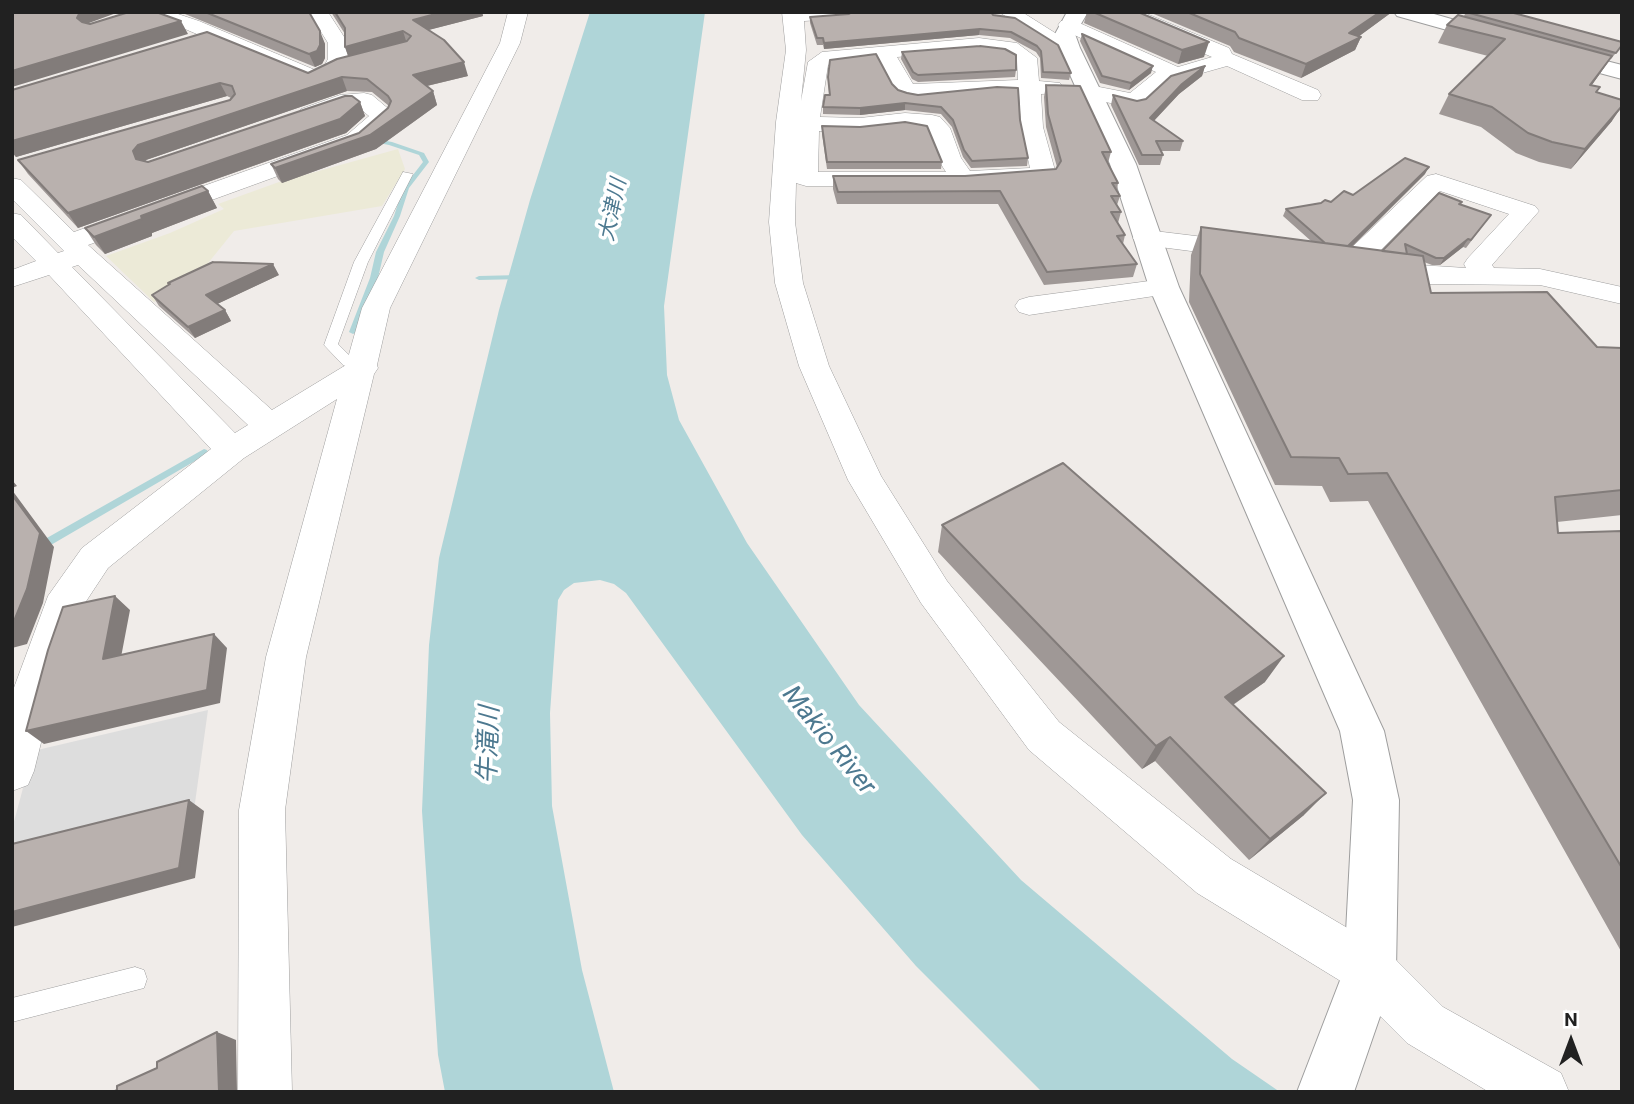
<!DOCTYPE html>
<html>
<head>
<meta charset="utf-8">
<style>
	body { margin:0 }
	#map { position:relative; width:1634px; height:1104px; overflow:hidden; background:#f0ece9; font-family:Roboto,sans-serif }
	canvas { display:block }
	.frame { position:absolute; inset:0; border:14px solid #212121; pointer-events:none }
	.north { position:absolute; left:1536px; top:1006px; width:70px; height:70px; -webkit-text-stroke:5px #fff; paint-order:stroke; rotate:0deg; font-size:19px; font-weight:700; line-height:28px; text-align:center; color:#212121 }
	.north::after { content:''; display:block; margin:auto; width:24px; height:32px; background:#212121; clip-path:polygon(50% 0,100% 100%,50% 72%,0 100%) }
</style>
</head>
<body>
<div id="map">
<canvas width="1634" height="1104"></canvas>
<div class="frame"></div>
<div class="north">N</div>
</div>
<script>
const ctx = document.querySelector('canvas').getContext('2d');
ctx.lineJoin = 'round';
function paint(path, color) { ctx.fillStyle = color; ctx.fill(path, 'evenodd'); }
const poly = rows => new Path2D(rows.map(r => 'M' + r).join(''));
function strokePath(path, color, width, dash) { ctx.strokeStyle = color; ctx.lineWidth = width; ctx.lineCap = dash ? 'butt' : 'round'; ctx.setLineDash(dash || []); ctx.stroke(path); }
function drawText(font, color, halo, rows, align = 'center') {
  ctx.font = font + ' Roboto,"Noto Sans JP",sans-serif'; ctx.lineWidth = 7; ctx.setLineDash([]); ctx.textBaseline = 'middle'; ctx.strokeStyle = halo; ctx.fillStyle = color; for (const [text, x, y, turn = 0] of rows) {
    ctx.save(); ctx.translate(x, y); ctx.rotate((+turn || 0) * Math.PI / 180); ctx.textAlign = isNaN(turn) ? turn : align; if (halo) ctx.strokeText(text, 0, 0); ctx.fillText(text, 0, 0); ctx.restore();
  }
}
paint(poly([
	[398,149,405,169,382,206,234,231,192,283,154,302,106,256,170,233,224,209,218,204,279,182]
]), '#ecead7');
paint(poly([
	[208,710,194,810,12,856,12,829,33,751]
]), '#ddd');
paint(poly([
	[590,12,705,12,664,306,667,375,679,420,747,543,859,705,1021,880,1232,1059,1280,1092,1042,1092,916,966,802,835,626,593,614,584,600,580,574,583,564,590,558,600,550,713,552,806,582,970,614,1092,445,1092,438,1055,422,811,429,645,439,558,499,310,530,200]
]), '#afd5d8');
paint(poly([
	[376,139,392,142,424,153,429,162,409,188,400,216,384,252,378,278,357,332,353,334,349,332,370,278,376,252,394,216,403,188,423,162,419,155,389,145,374,142,374,140,376,139],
	[520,275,524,277,523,279,479,280,475,278,479,276,520,275],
	[204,449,207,450,208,452,207,454,44,549,38,549,36,546,38,543,204,449]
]), '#afd5d8');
const service = poly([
	[403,172,413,174,368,262,338,344,353,359,368,365,370,368,363,373,343,365,324,345,354,262,403,172],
	[135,967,144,970,147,979,144,988,12,1022,12,998,135,967]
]);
const minor = poly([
	[143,12,172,12,199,21,315,70,324,66,328,59,328,43,313,19,304,12,328,12,348,43,348,59,339,74,315,84,185,29,145,16,143,12],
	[508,12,528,12,520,43,390,308,377,365,378,368,374,374,306,657,285,810,292,1092,238,1092,239,810,266,657,337,399,244,458,108,568,79,612,59,670,34,771,28,785,12,791,12,693,48,596,82,548,211,449,49,275,12,287,12,270,36,261,12,237,12,213,21,215,58,253,64,251,12,199,12,178,21,180,74,232,347,135,369,116,358,107,350,107,309,121,301,119,298,114,301,109,340,95,364,93,372,95,391,111,394,116,391,121,363,145,88,245,272,410,346,365,362,308,500,43,508,12],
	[78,265,248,425,235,433,72,267,78,265],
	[782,12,858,12,849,18,804,21,806,50,801,101,808,62,822,52,979,38,1017,43,1037,58,1039,81,1060,83,1063,88,1060,93,1041,94,1043,127,1056,174,1053,179,963,186,806,186,796,183,795,222,803,283,829,366,881,476,947,581,1059,722,1231,859,1388,952,1443,1007,1561,1073,1569,1092,1489,1092,1407,1043,1352,988,1197,893,1029,750,921,603,848,480,799,366,775,283,769,222,776,122,786,50,782,12],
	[979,50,1005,53,1017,60,1018,80,913,84,897,57,979,50],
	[877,58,893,89,899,95,907,97,939,98,996,91,1019,93,1021,127,1030,168,970,171,961,158,950,128,940,117,932,115,905,113,860,118,820,117,828,65,834,62,877,58],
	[905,127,928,131,937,158,946,172,818,172,819,131,860,132,905,127],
	[999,12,1022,12,1079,48,1076,52,1069,54,1062,52,999,12],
	[1116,12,1142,12,1229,48,1232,54,1318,90,1321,95,1318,100,1302,100,1227,66,1167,83,1143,106,1135,108,1081,97,1078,92,1081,87,1089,85,1130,93,1156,72,1061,29,1058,25,1061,21,1075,21,1178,67,1212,57,1118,16,1116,12],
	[1436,174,1535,206,1539,211,1492,265,1494,268,1540,269,1622,287,1622,304,1540,285,1426,284,1379,277,1367,272,1359,274,1349,272,1344,257,1348,251,1427,176,1436,174],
	[1440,191,1509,214,1468,258,1464,264,1466,268,1372,262,1372,259,1440,191],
	[1146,230,1245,242,1255,244,1258,250,1255,256,1245,258,1137,244,1133,238,1137,232,1146,230],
	[1164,279,1174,281,1178,287,1174,293,1029,315,1019,312,1015,306,1019,300,1029,297,1164,279]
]);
const tertiary = poly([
	[1067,12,1088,12,1075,34,1080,48,1136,164,1179,287,1384,731,1399,800,1396,970,1354,1092,1297,1092,1344,970,1353,800,1340,731,1149,287,1110,164,1058,48,1055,34,1067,12],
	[1394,12,1427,12,1504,34,1507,38,1504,42,1497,44,1397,16,1394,12],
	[1555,48,1622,65,1622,79,1547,59,1544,54,1547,49,1555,48]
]);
strokePath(service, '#9e9e9e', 1);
strokePath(minor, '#9e9e9e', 1);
strokePath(tertiary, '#9e9e9e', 2);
paint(service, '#fff');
paint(minor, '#fff');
paint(tertiary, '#fff');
paint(poly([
	[180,12,309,12,325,44,325,58,322,64,315,67],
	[331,12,482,12,483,16,428,30,468,76,427,86,433,91,437,105,376,149,282,183,278,179,271,164,359,133,388,108,389,106,372,92,347,91,146,160,145,161,148,162,360,102,365,116,346,133,78,228,28,174,18,160,230,100,231,98,227,96,16,157,12,152,12,90,308,73,348,56,345,47,345,34],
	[1087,12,1138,12,1204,57,1178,64,1084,23],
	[1149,12,1392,12,1359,36,1361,37,1355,50,1301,78,1234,52,1230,46],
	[1466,12,1619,49,1611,59,1610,59,1592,85,1612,121,1571,169,1539,162,1516,153,1481,127,1439,114,1449,94,1488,56,1438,43,1447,25,1464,16],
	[849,14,993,15,1015,18,1071,73,1069,80,1041,78,1040,58,1036,52,1010,38,979,35,824,49,823,45,817,45,810,23,810,17],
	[1082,34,1151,73,1129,90,1100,83,1080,41],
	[902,52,1016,70,1015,77,918,82,912,79,901,59],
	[1205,66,1202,76,1179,94,1154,121,1183,141,1180,151,1161,151,1163,155,1160,165,1139,165,1111,105,1113,95,1137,101,1146,99],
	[828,77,892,84,898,90,1020,120,1028,158,1027,166,971,168,963,157,952,127,941,114,905,110,860,115,823,114,823,107,829,95],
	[1046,85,1111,152,1108,163,1118,183,1117,190,1120,196,1117,205,1121,212,1118,223,1125,235,1123,244,1137,264,1133,277,1044,285,998,204,837,204,833,189,833,176,965,176,1056,169,1057,167,1046,127,1044,97],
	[822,126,860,127,942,162,941,169,827,169,822,134],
	[1425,174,1352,247,1382,251,1461,205,1491,215,1466,248,1463,247,1440,265,1432,265,1424,262,1431,293,1597,347,1622,348,1622,515,1557,522,1558,533,1622,531,1622,953,1368,501,1330,502,1322,486,1275,485,1189,302,1191,255,1201,227,1311,241,1283,216,1286,209,1331,202],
	[208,191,217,208,152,233,152,236,105,254,96,245,85,228],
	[279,275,217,304,225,310,231,321,195,338,159,306,152,295,169,285,168,283],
	[942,525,1265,682,1233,705,1304,815,1249,860,1155,761,1142,769,938,552]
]), '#9f9896');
paint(poly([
	[80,12,119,12,89,23,85,31,77,18],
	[443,12,482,12,483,16,417,33,413,20],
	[1380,12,1392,12,1354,40,1361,37,1355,50,1301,78,1306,64],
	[181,21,188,34,12,87,12,71],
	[980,29,979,35,824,49,824,43],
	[320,31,325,44,325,58,322,64,315,67,309,54],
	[403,31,407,44,350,61,345,47],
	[1209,42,1204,57,1178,64,1182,50],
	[1612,56,1599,75,1578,104,1590,85],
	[464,62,468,76,418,88,413,75],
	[1153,66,1151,73,1129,90,1131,83],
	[1205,66,1202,76,1179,94,1147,128,1150,118,1182,84],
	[342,77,347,91,146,160,142,166,136,159,133,151,138,145],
	[220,83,227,96,16,157,12,152,12,141],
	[433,91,437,105,376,149,282,183,275,168,370,135],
	[360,102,365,116,346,133,78,228,68,213],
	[905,103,905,110,860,115,860,108],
	[1622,106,1612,121,1571,169,1585,149],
	[1429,167,1425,174,1344,254,1348,247],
	[208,191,217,208,152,233,152,236,105,254,94,237,141,216],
	[1468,239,1463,247,1440,265,1444,258],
	[273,264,279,275,213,306,206,295],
	[225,310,231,321,195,338,188,327],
	[12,480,17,486,12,488],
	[12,490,54,547,43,603,27,644,12,648],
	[115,596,130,610,118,673,103,659],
	[214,634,227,648,220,703,44,744,26,731],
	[1284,656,1265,682,1208,722,1225,697],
	[1170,737,1155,761,1142,769,1156,746],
	[1326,793,1304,815,1249,860,1270,839],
	[189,800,204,811,195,878,12,927,12,912],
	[217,1032,236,1040,237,1092,219,1092]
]), '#827c7a');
const building = poly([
	[12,12,80,12,77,18,82,22,90,24,129,12,156,12,181,21,12,71,12,12],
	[205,12,309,12,320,31,320,45,317,51,309,54,205,12],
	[335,12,443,12,413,20,444,40,464,62,413,75,433,91,370,135,275,168,271,164,359,133,388,108,391,101,388,96,367,79,342,77,138,145,133,151,136,159,148,162,345,96,352,96,360,102,340,119,68,213,18,160,230,100,235,94,232,86,220,83,12,141,12,90,207,32,308,73,337,59,407,41,411,36,403,31,345,47,345,28,335,12],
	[852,12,991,12,993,15,1015,18,1058,45,1071,73,1043,72,1041,51,1037,46,1011,32,980,29,824,43,823,38,817,38,810,17,849,14,852,12],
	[1093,12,1138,12,1209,42,1182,50,1093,12],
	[1187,12,1380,12,1349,33,1361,37,1306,64,1239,38,1235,32,1187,12],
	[1466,12,1510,12,1622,42,1622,45,1616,53,1466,12],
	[1458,15,1612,56,1590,85,1600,87,1596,92,1622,100,1622,106,1585,149,1552,142,1528,133,1492,107,1449,94,1505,39,1447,25,1458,15],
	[1082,34,1153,66,1131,83,1102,76,1082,34],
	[980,46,1005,49,1016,55,1016,70,918,75,913,72,902,52,980,46],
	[876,54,892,84,898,90,907,93,918,95,997,87,1018,88,1020,120,1028,158,972,161,964,150,953,120,941,107,905,103,860,108,823,107,825,95,830,95,828,77,830,60,876,54],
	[1205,66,1182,84,1150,118,1183,141,1156,141,1163,155,1142,155,1113,95,1137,101,1146,99,1171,76,1205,66],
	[1046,85,1080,86,1111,152,1102,152,1118,183,1112,183,1120,196,1111,196,1121,212,1111,212,1125,235,1117,236,1137,264,1047,272,1000,191,838,192,833,176,965,176,1056,169,1061,161,1048,114,1046,85],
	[905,122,927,126,942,162,827,162,822,126,860,127,905,122],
	[1405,158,1429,167,1348,246,1325,243,1286,209,1321,203,1325,200,1331,202,1344,191,1353,195,1405,158],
	[202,186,208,191,141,216,142,219,94,237,85,228,202,186],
	[1439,193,1462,202,1459,204,1491,215,1471,240,1468,239,1444,258,1436,258,1405,244,1407,254,1382,251,1439,193],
	[1201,227,1423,256,1431,293,1547,292,1597,347,1622,348,1622,490,1555,497,1558,533,1622,531,1622,868,1387,473,1348,474,1339,458,1291,457,1200,274,1201,227],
	[213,262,273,264,206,295,225,310,188,327,152,295,170,284,168,283,213,262],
	[1063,463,1284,656,1225,697,1326,793,1270,839,1170,737,1156,746,942,525,1063,463],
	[12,495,40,533,27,589,12,626,12,495],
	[115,596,103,659,214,634,207,690,26,731,48,650,63,607,115,596],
	[189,800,179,868,12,912,12,844,189,800],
	[217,1032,219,1092,113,1092,117,1090,117,1086,157,1068,157,1062,217,1032]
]);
paint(building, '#b9b1ae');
strokePath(building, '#827c7a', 2);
drawText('italic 21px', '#4d7990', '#fff', [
	["大津川",614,210,-78]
]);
drawText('italic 26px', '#4d7990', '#fff', [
	["Makio River",828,741,51],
	["牛滝川",490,745,-88]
]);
</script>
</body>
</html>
